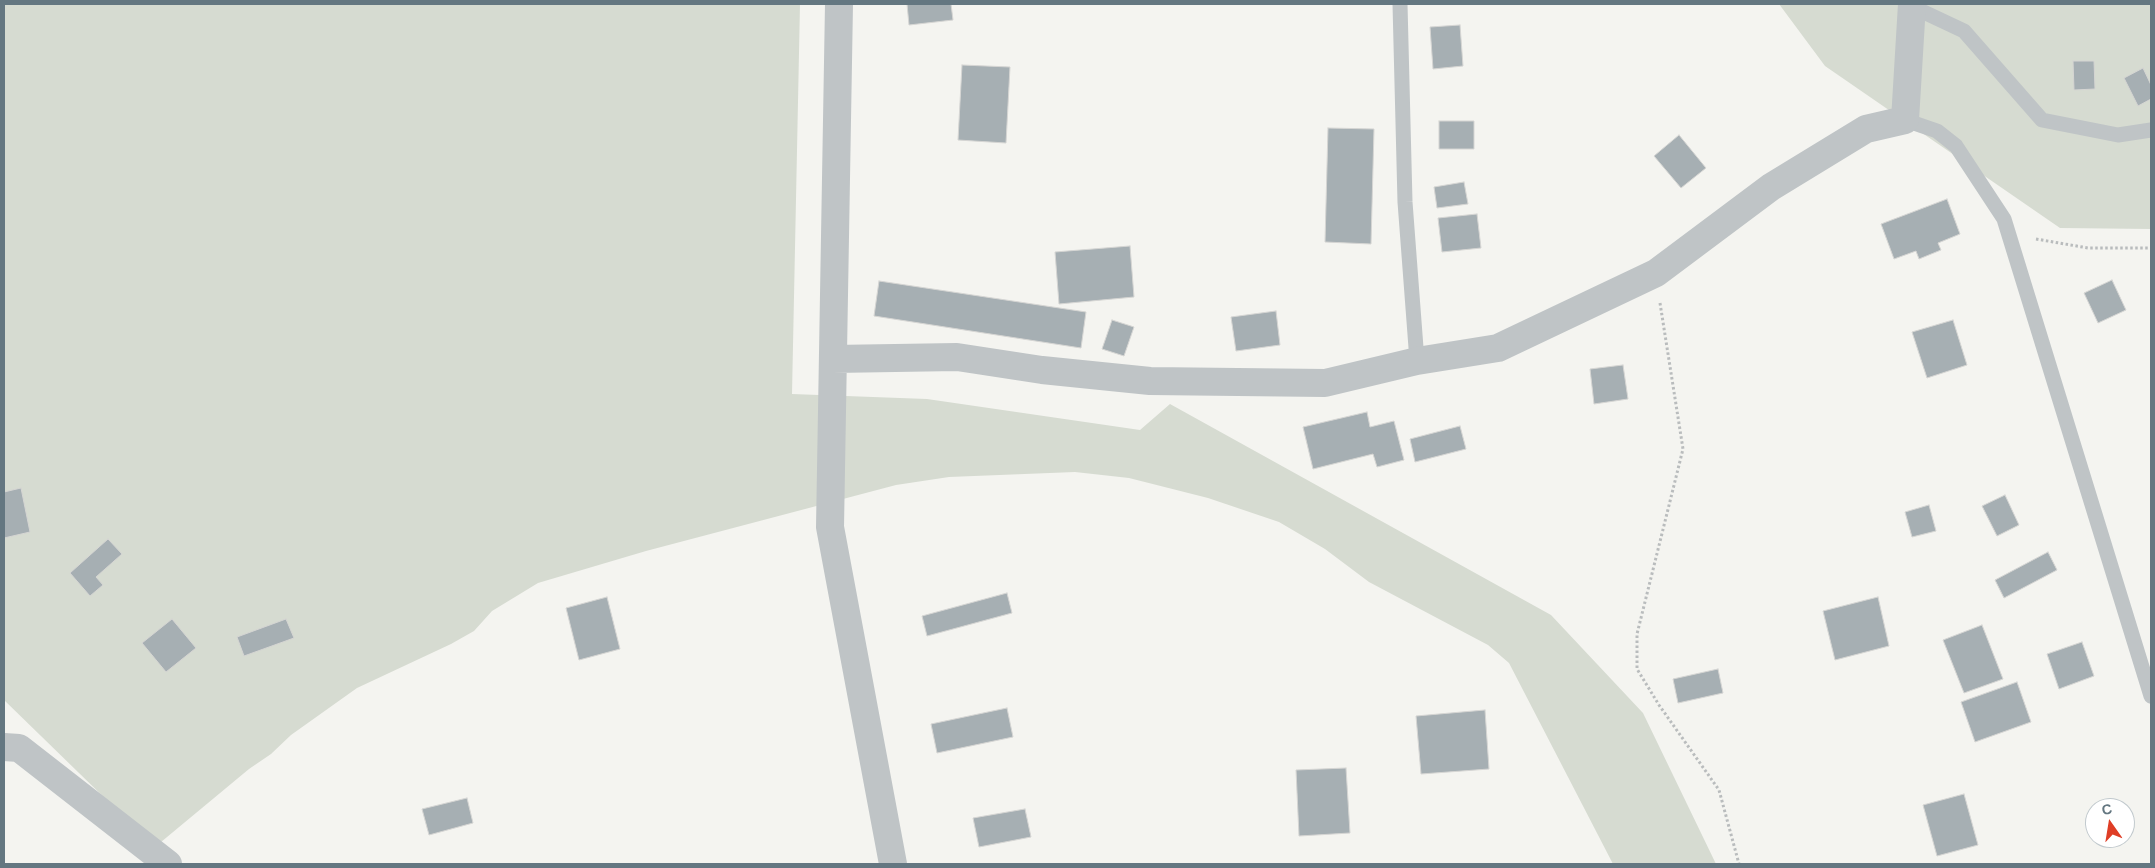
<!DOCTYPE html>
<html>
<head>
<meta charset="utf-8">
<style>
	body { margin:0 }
	#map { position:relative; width:2155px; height:868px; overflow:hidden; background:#f4f4f0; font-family:Arial,sans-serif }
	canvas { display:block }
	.frame { position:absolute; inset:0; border:5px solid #647781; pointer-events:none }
	.north { position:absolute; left:2085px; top:798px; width:50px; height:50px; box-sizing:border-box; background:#fff; border:1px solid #c1c9cd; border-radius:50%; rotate:347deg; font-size:14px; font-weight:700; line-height:20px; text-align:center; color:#647781 }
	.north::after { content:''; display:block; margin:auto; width:18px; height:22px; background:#df3e26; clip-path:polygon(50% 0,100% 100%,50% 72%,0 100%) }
</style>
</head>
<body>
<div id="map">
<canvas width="2155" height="868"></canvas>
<div class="frame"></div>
<div class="north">С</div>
</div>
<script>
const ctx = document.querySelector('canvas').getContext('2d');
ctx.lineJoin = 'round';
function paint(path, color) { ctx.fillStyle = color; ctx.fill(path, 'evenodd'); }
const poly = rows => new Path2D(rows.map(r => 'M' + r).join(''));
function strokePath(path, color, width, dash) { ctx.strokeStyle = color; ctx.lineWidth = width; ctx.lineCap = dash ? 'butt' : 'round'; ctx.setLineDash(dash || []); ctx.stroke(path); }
paint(poly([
	[4,4,800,4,792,394,927,399,1140,430,1170,404,1551,615,1643,713,1716,864,1613,864,1509,663,1488,645,1369,582,1325,549,1279,522,1208,498,1129,478,1075,472,949,477,896,485,646,551,538,583,492,611,474,631,451,644,357,688,291,735,271,754,249,769,155,847,4,700],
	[1779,4,2151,4,2151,229,2060,228,1825,66]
]), '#d6dbd1');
const building = poly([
	[907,4,951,4,953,20,909,25,907,4],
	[1460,25,1463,66,1433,69,1430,27,1460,25],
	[2073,61,2094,61,2095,89,2074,90,2073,61],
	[962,65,1010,67,1006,143,958,140,962,65],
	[2143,68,2151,85,2151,99,2138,106,2124,78,2143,68],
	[1439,121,1474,121,1474,149,1439,149,1439,121],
	[1328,128,1374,129,1371,244,1325,242,1328,128],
	[1679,135,1706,168,1681,188,1654,156,1679,135],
	[1464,182,1468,204,1437,208,1434,187,1464,182],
	[1947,199,1960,234,1938,243,1941,250,1919,259,1916,251,1894,259,1881,224,1947,199],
	[1477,214,1481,248,1442,252,1438,218,1477,214],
	[1130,246,1134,297,1059,304,1055,252,1130,246],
	[2112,280,2126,310,2098,323,2084,293,2112,280],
	[879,281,1086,312,1081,348,874,316,879,281],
	[1276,311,1280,345,1236,351,1231,317,1276,311],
	[1112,320,1134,327,1124,356,1102,349,1112,320],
	[1953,320,1967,365,1927,378,1912,332,1953,320],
	[1623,365,1628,399,1594,404,1590,369,1623,365],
	[1367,412,1370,427,1394,421,1404,460,1377,467,1373,454,1313,469,1303,427,1367,412],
	[1460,426,1466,449,1415,462,1410,439,1460,426],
	[21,488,30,532,4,538,4,492,21,488],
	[2005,495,2019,525,1997,536,1982,506,2005,495],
	[1929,505,1936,531,1912,537,1905,512,1929,505],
	[108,539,122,554,96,577,103,585,90,596,70,573,108,539],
	[2048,552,2057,570,2004,598,1995,580,2048,552],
	[1007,593,1012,613,927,636,922,616,1007,593],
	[607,597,620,649,579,660,566,608,607,597],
	[1878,597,1889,646,1835,660,1823,611,1878,597],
	[172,619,196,648,166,672,142,643,172,619],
	[286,619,294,638,244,656,237,637,286,619],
	[1982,625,2003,679,1964,693,1943,640,1982,625],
	[2082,642,2094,676,2059,689,2047,654,2082,642],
	[1718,669,1723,693,1678,703,1673,679,1718,669],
	[2017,682,2031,722,1975,742,1961,702,2017,682],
	[1007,708,1013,737,937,753,931,724,1007,708],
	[1485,710,1489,769,1421,774,1416,716,1485,710],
	[1346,768,1350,833,1299,836,1296,770,1346,768],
	[1964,794,1978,845,1937,856,1923,805,1964,794],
	[467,798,473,823,429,835,422,809,467,798],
	[1025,809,1031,837,979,847,973,818,1025,809]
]);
paint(building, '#a6afb3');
strokePath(building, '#d5d5d3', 1);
strokePath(poly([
	[2036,239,2088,248,2151,248],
	[1660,303,1683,449,1637,634,1637,669,1659,705,1719,790,1739,864]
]), '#b9bcbd', 3, [2.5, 2.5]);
strokePath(poly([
	[1400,4,1405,202,1417,361],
	[1913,7,1964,31,2042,120,2118,135,2151,130],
	[1905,120,1937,131,1956,146,2004,219,2151,696]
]), '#bfc4c6', 15);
strokePath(poly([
	[839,4,830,527,893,864],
	[833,359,957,357,1042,370,1150,381,1325,383,1417,361,1498,348,1656,273,1771,187,1866,129,1905,120,1912,4],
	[4,747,19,748,168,864]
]), '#bfc4c6', 28);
</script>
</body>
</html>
